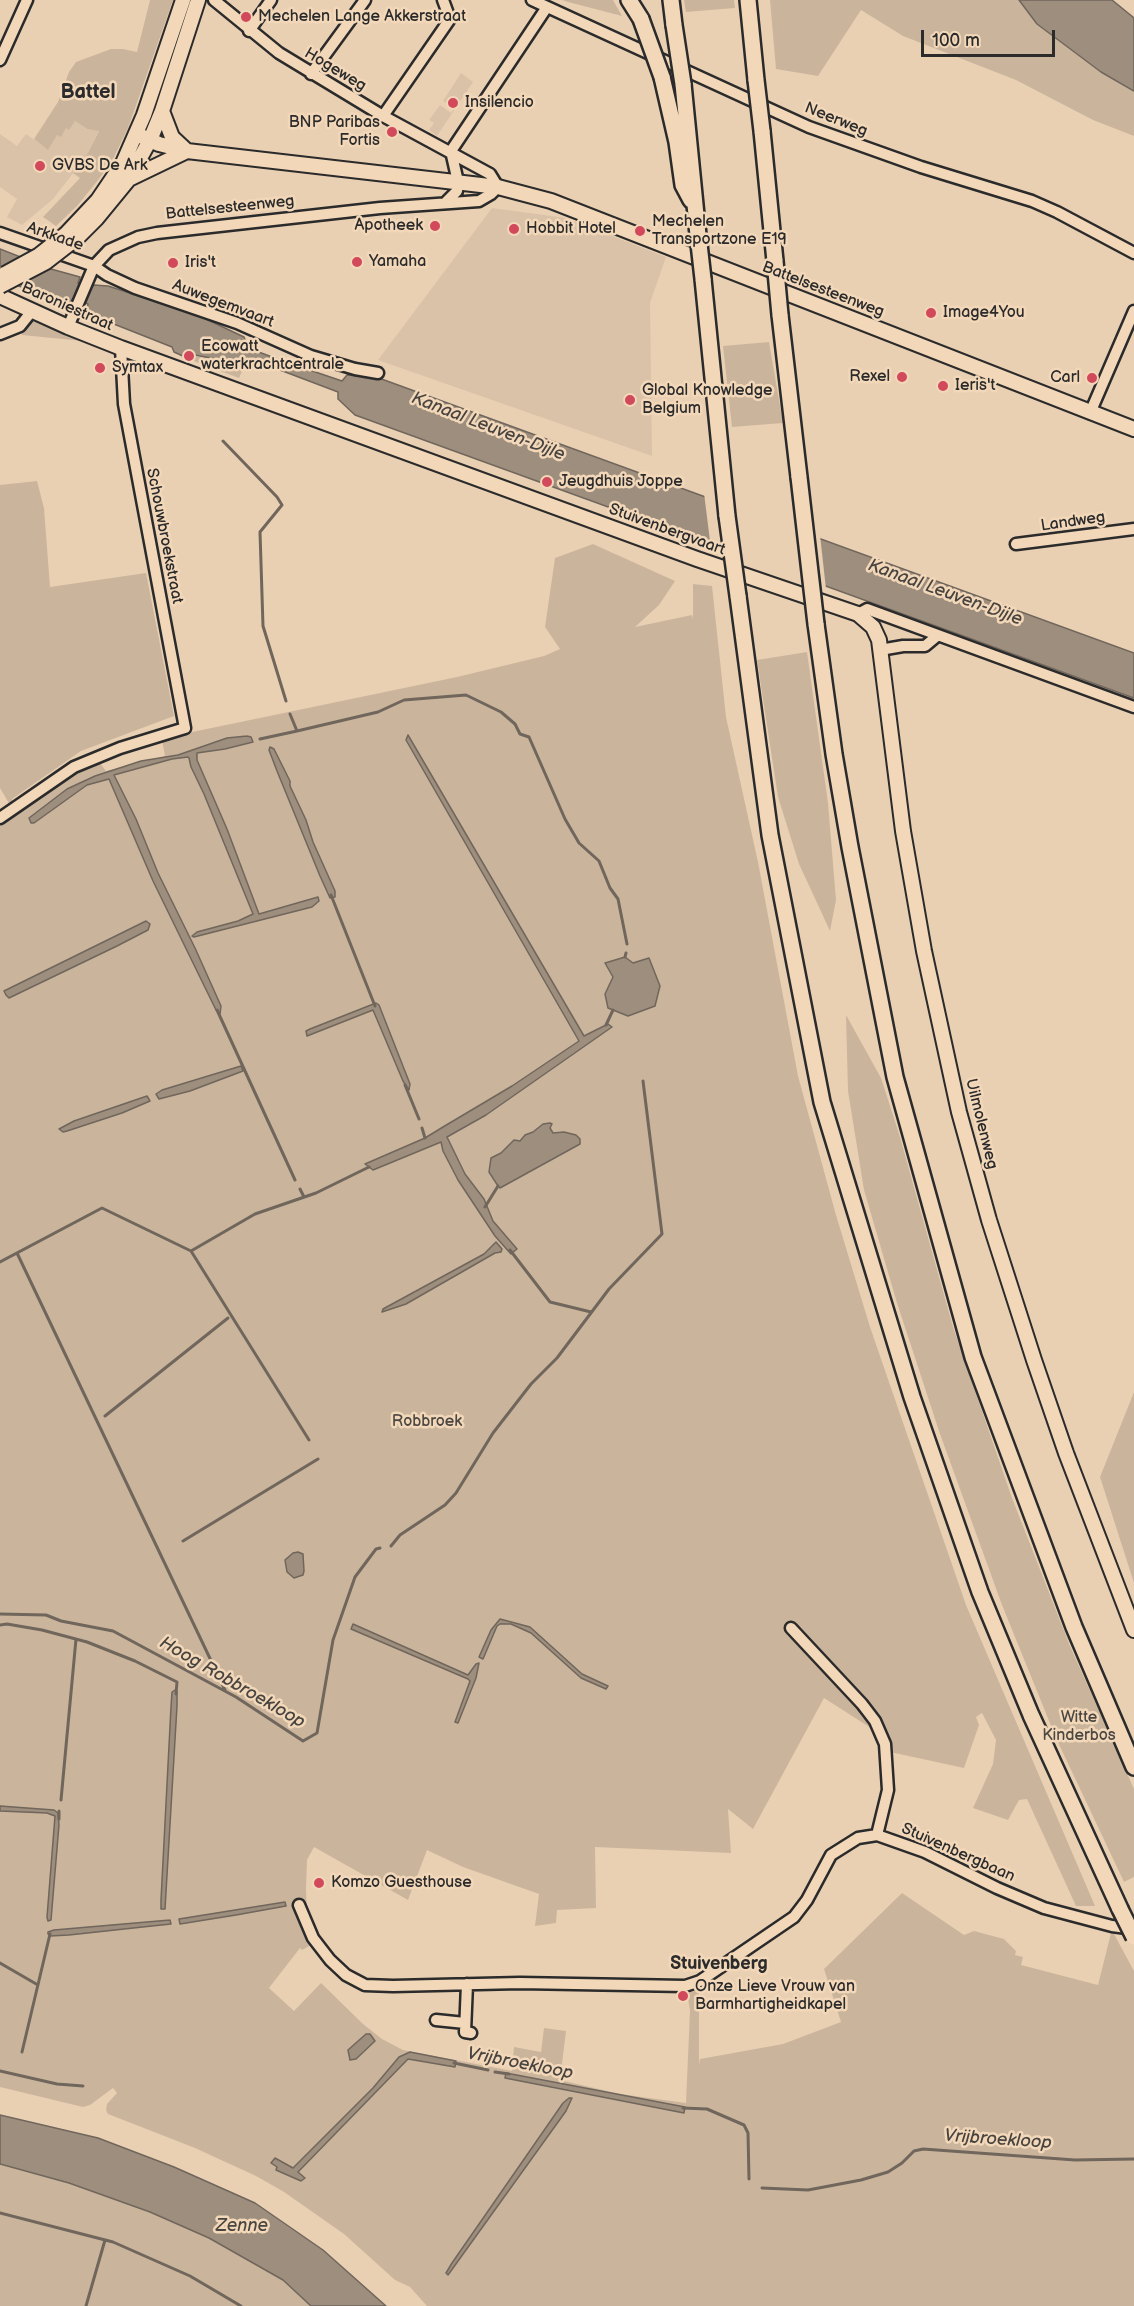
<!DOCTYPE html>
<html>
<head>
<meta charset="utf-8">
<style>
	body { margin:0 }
	#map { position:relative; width:1134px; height:2306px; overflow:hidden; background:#ead0b3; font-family:"Balsamiq Sans",sans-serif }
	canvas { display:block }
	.scale { position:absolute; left:921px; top:30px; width:134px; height:27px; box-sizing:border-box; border:3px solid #2b2b2b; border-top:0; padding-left:8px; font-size:18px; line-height:21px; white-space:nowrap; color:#2b2b2b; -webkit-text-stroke:4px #f2d7b9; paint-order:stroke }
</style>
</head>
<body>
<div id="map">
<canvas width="1134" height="2306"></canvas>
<div class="scale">100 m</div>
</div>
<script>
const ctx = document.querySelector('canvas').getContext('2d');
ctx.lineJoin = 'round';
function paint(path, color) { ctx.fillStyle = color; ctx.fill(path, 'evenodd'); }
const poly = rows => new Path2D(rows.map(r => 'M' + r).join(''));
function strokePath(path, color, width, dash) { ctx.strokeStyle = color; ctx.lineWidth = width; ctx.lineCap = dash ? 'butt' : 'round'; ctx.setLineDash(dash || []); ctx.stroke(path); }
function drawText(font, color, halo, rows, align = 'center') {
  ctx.font = font + ' "Balsamiq Sans",sans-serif'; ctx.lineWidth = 5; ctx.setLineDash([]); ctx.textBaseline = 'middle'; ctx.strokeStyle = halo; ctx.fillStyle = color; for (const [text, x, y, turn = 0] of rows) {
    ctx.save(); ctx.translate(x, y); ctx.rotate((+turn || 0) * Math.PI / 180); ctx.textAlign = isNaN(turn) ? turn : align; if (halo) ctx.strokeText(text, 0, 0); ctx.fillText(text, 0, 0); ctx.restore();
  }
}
paint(poly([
	[461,73,473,82,437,136,429,130,434,123,429,120,440,105,451,113,454,108,443,101],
	[75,121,87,129,99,130,85,158,53,199,22,225,7,217,17,199,0,187,0,134,17,146,26,134,48,149,57,134],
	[492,208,566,218,666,257,650,303,652,456,378,360]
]), '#dac2a8');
paint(poly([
	[150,0,173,0,128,128,114,157,99,179,77,206,56,226,43,217,80,178,73,173,85,158,99,131,87,129,75,121,69,130,66,128,61,137,57,135,48,150,34,139,58,102,69,72,76,62,111,49,123,49,137,52],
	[562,0,613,0,622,16,568,2],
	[684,0,734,0,735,8,686,12],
	[770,0,1019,0,1037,24,1101,72,1134,91,1134,136,1093,120,1016,80,903,36,861,10,818,76,776,69],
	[35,318,83,341,22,335,21,329,31,319],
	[769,342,783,423,732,427,723,346],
	[195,356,235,364,244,360,247,360,239,378,191,360],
	[37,481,44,508,50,587,146,573,174,716,81,751,12,799,13,802,10,805,0,788,0,485],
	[593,544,675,581,659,605,635,627,692,615,693,619,693,584,712,586,726,717,758,862,798,1076,836,1215,870,1327,966,1605,1095,1906,1076,1906,1027,1799,1019,1800,1008,1820,973,1808,993,1764,996,1740,982,1713,976,1717,979,1725,964,1768,890,1752,879,1741,874,1730,824,1698,753,1829,728,1809,731,1853,595,1847,596,1908,557,1910,556,1923,535,1926,539,1894,463,1867,427,1850,408,1900,314,1847,307,1860,306,1889,307,1915,316,1938,311,1945,302,1950,300,1948,269,1988,294,2011,321,1983,363,2024,382,2039,403,2050,512,2071,514,2047,541,2052,544,2028,566,2031,560,2080,620,2094,686,2103,690,2010,687,1993,699,1990,699,2065,700,2059,783,2044,841,2022,824,1969,902,1893,964,1935,974,1931,1004,1939,1016,1951,1015,1955,1023,1957,1021,1965,1098,1985,1111,1933,1114,1934,1134,1971,1134,2306,427,2306,410,2287,395,2280,344,2234,284,2192,256,2176,195,2148,108,2114,106,2110,107,2104,117,2093,113,2088,90,2105,83,2107,0,2087,0,826,64,780,95,765,100,763,106,771,165,756,162,740,173,736,457,677,544,656,560,649,545,627,555,558],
	[807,652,828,803,836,900,830,931,799,864,778,797,757,660],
	[846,1015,881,1078,900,1137,953,1327,1012,1498,1070,1646,1134,1789,1134,1877,1124,1882,1056,1738,1002,1605,940,1434,897,1303,864,1190,848,1091],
	[1134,1392,1134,1583,1100,1477],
	[0,2164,69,2183,150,2212,209,2238,283,2280,311,2306,0,2306]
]), '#cab59c');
const water = poly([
	[1019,0,1112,0,1134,18,1134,91,1101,72,1037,24,1019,0],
	[0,249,51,269,80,277,78,283,80,287,89,290,94,285,108,286,208,318,208,320,244,337,248,348,280,360,342,381,347,375,376,377,1134,653,1134,698,355,415,338,399,338,392,280,370,267,368,258,362,244,358,236,363,195,355,194,356,193,353,187,351,185,357,174,352,172,347,86,313,88,304,73,298,69,305,0,279,0,249],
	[408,735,584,1036,608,1024,612,1027,486,1115,447,1137,465,1174,484,1199,493,1221,517,1249,511,1254,495,1236,458,1180,443,1151,441,1142,373,1170,365,1164,425,1138,443,1127,512,1086,579,1041,406,740,408,735],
	[247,736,251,737,253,742,225,749,197,753,197,760,227,829,259,914,318,897,319,901,312,907,194,937,192,936,197,932,238,921,253,914,204,794,191,767,189,758,188,757,172,759,114,775,136,819,158,873,195,948,221,1006,220,1014,216,1010,153,881,109,779,87,785,34,823,31,823,29,818,67,789,95,776,141,761,178,755,227,738,247,736],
	[270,747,274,749,290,781,290,786,306,820,313,842,335,891,335,897,330,898,320,876,277,771,269,750,270,747],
	[146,921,150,924,148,930,117,946,9,998,6,995,4,991,146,921],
	[625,957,633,963,649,958,660,986,655,1006,628,1016,608,1008,605,994,613,977,605,963,625,957],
	[376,1003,379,1005,410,1084,409,1090,403,1081,373,1010,307,1036,306,1031,310,1029,376,1003],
	[241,1066,243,1071,190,1091,159,1099,156,1094,162,1090,241,1066],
	[147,1096,150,1101,122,1113,67,1131,63,1132,59,1129,74,1121,147,1096],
	[550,1123,552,1124,550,1128,553,1133,564,1132,576,1135,580,1139,580,1144,500,1188,498,1186,489,1172,491,1158,501,1153,514,1140,520,1141,525,1135,533,1132,543,1124,550,1123],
	[496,1242,502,1249,501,1252,495,1253,406,1304,382,1312,383,1309,484,1254,496,1242],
	[298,1552,303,1554,304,1571,303,1575,294,1578,287,1572,285,1560,293,1553,298,1552],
	[500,1619,530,1627,582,1674,608,1686,606,1689,581,1678,531,1633,511,1624,500,1624,497,1626,483,1659,479,1657,491,1630,500,1619],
	[353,1624,468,1675,476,1664,479,1663,476,1678,458,1723,455,1722,470,1681,468,1679,351,1629,353,1624],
	[175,1690,177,1692,177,1706,165,1909,161,1909,161,1900,171,1707,172,1692,175,1690],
	[0,1806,54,1810,58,1813,59,1825,51,1920,48,1921,47,1917,55,1816,47,1813,0,1811,0,1806],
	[285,1902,286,1906,236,1915,180,1924,179,1919,285,1902],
	[170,1920,171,1924,152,1926,69,1935,50,1936,48,1934,48,1932,54,1930,170,1920],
	[366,2034,370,2034,375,2041,356,2059,350,2060,348,2050,366,2034],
	[410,2052,456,2061,455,2067,408,2059,298,2172,305,2178,301,2181,276,2170,277,2167,271,2163,275,2158,293,2168,373,2088,399,2057,410,2052],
	[506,2073,685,2107,684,2113,505,2078,506,2073],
	[569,2098,572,2098,566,2111,448,2275,446,2273,452,2263,563,2103,569,2098],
	[0,2115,98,2138,174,2167,255,2203,323,2250,386,2306,311,2306,283,2280,209,2238,150,2212,69,2183,0,2164,0,2115]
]);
paint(water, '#9e8e7d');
strokePath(water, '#70665c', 1.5);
paint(poly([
	[704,493,820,535,826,589,711,549]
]), '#ead0b3');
strokePath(poly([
	[223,441,277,497,282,505,260,532,263,626,286,701],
	[290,714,297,731,378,712,404,700,466,695,501,712,515,724,520,734,529,737,565,819,579,843,599,861,610,888,618,899,627,944],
	[260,739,297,731],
	[331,895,375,1006],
	[625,957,626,953],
	[217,1010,295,1180],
	[606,1025,613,1010],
	[405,1085,419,1119],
	[422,1128,425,1138],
	[300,1189,304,1197],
	[485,1207,498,1186],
	[510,1250,550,1302,591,1312],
	[191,1251,309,1440],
	[17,1253,225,1690],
	[0,1262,102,1208,191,1251,255,1214,316,1193,369,1167],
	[105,1416,228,1318],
	[183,1541,318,1459],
	[391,1546,400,1535,445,1505,456,1493,493,1433,531,1384,557,1358,609,1289,662,1234,643,1081],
	[0,1614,46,1615,61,1621,113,1631,236,1697,303,1741,317,1733,333,1640,355,1577,376,1549,380,1548],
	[0,1625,7,1624,42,1630,87,1642,135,1661,177,1682,176,1694],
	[61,1800,76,1639],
	[59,1819,59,1811],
	[0,1963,38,1985],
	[22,2052,50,1934],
	[454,2063,488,2070],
	[0,2071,57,2084,83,2086],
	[495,2072,509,2074],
	[683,2108,707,2109,744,2125,748,2133,749,2179],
	[762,2188,808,2190,861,2180,888,2172,902,2163,914,2151,923,2149,1075,2160,1134,2159],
	[0,2213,113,2242,190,2276,241,2306],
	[86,2306,105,2240]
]), '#70665c', 3);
const minor = poly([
	[532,0,809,127,921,167,1032,201,1057,212,1134,253],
	[249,31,271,0],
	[0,60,27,0],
	[311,74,365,0],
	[383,116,450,19,443,0],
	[451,151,547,7],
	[445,203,457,191,458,182,451,151],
	[0,233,94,266,107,275,135,288,237,323,311,356,355,369,378,373],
	[68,327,94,266,109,250,138,237,157,233,380,208,479,201,491,194,498,187,490,174,383,116,279,53,214,0],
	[0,334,20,326,32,311],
	[1090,413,1134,311],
	[1016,544,1134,529],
	[858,614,867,609,1134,707],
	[880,650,903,646,925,646,937,636],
	[0,818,74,767,120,748,185,728,124,404,121,348],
	[791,1628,862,1704,875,1721,885,1744,888,1790,877,1835],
	[299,1905,313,1938,330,1960,346,1975,365,1985,393,1986,520,1983,685,1986,700,1981,794,1917,807,1900,831,1855,858,1838,877,1835,925,1852,997,1888,1044,1908,1112,1926,1134,1929],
	[467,1984,465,2032,471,2033],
	[436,2020,465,2023]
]);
const major = poly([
	[162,111,172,137,187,151],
	[136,134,159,144,187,151,498,187,551,201,1134,429],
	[129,179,185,152],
	[66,234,98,200,123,163,144,115,183,0],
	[77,238,96,219,128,180,150,140,162,111,198,0],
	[0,296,68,327,121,348,697,559,858,614,873,627,879,640,903,831,924,951,959,1112,989,1220,1034,1360,1066,1453,1134,1630]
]);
const highway = poly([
	[629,0,641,19],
	[671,0,674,25],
	[748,0,756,80],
	[662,77,677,142,683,185,691,200],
	[683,84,698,235],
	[762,131,775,261],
	[703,279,727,516],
	[780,315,799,477],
	[738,596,770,835,822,1102,912,1397,980,1592,1031,1715,1120,1909],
	[816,624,834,754,850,847,895,1077,973,1357,1074,1627,1134,1767]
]);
strokePath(minor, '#2b2b2b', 15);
strokePath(major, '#2b2b2b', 18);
strokePath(highway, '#2b2b2b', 20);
strokePath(minor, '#f2d7b9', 10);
strokePath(major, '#f2d7b9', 14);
strokePath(highway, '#f2d7b9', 15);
const majorBridge = poly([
	[5,274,38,256,66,234],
	[0,286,46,262,77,238]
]);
const highwayBridge = poly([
	[641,19,662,77],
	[674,25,683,84],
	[756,80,762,131],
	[698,235,703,279],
	[775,261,780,315],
	[799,477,816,624],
	[727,516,738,596],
	[1120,1909,1134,1937]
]);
strokePath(majorBridge, '#2b2b2b', 18, []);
strokePath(highwayBridge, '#2b2b2b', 20, []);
strokePath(majorBridge, '#f2d7b9', 14);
strokePath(highwayBridge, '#f2d7b9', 15);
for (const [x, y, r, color] of [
	[246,17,6,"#d1495b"],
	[453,103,6,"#d1495b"],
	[392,132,6,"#d1495b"],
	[40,166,6,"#d1495b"],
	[435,226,6,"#d1495b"],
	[514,229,6,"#d1495b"],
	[640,231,6,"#d1495b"],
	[357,262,6,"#d1495b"],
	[173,263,6,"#d1495b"],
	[931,313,6,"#d1495b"],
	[189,356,6,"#d1495b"],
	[100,368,6,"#d1495b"],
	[902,377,6,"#d1495b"],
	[1092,378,6,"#d1495b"],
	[943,386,6,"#d1495b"],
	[630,400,6,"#d1495b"],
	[547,482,6,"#d1495b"],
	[319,1883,6,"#d1495b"],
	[683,1996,6,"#d1495b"]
]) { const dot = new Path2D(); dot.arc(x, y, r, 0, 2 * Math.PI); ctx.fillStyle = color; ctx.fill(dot); strokePath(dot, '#f2d7b9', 2); }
drawText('16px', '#2b2b2b', '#f2d7b9', [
	["Mechelen Lange Akkerstraat",258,17],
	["Insilencio",465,103],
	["BNP Paribas",380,123,"right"],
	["Fortis",380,141,"right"],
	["GVBS De Ark",52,166],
	["Mechelen",652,222],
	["Transportzone E19",652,240],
	["Apotheek",423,226,"right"],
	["Hobbit Hotel",526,229],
	["Yamaha",369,262],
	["Iris't",185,263],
	["Image4You",943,313],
	["Ecowatt",201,347],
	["waterkrachtcentrale",201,365],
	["Symtax",112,368],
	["Rexel",890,377,"right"],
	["Carl",1080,378,"right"],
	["Ieris't",955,386],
	["Global Knowledge",642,391],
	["Belgium",642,409],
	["Jeugdhuis Joppe",559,482],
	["Komzo Guesthouse",331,1883],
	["Onze Lieve Vrouw van",695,1987],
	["Barmhartigheidkapel",695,2005]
], 'left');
drawText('16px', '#2b2b2b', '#f2d7b9', [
	["Hogeweg",335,70,31],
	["Neerweg",836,120,22],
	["Battelsesteenweg",230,208,-6],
	["Arkkade",55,237,19],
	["Battelsesteenweg",823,290,21],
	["Auwegemvaart",223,304,21],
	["Baroniestraat",67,307,24],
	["Landweg",1073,522,-8],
	["Stuivenbergvaart",667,530,20],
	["Schouwbroekstraat",164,536,79],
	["Uilmolenweg",981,1124,76],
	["Stuivenbergbaan",958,1853,24]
]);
drawText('16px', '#4b4742', '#f2d7b9', [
	["Robbroek",427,1422],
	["Witte",1079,1718],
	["Kinderbos",1079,1736]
]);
drawText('italic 18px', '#484440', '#f2d7b9', [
	["Kanaal Leuven-Dijle",488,427,21],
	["Kanaal Leuven-Dijle",945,593,20],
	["Hoog Robbroekloop",232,1683,30],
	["Vrijbroekloop",520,2064,11],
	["Vrijbroekloop",998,2140,4],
	["Zenne",242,2226]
]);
drawText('bold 18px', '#2b2b2b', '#f2d7b9', [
	["Stuivenberg",719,1964]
]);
drawText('bold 20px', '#2b2b2b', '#f2d7b9', [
	["Battel",88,93]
]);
</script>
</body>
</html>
